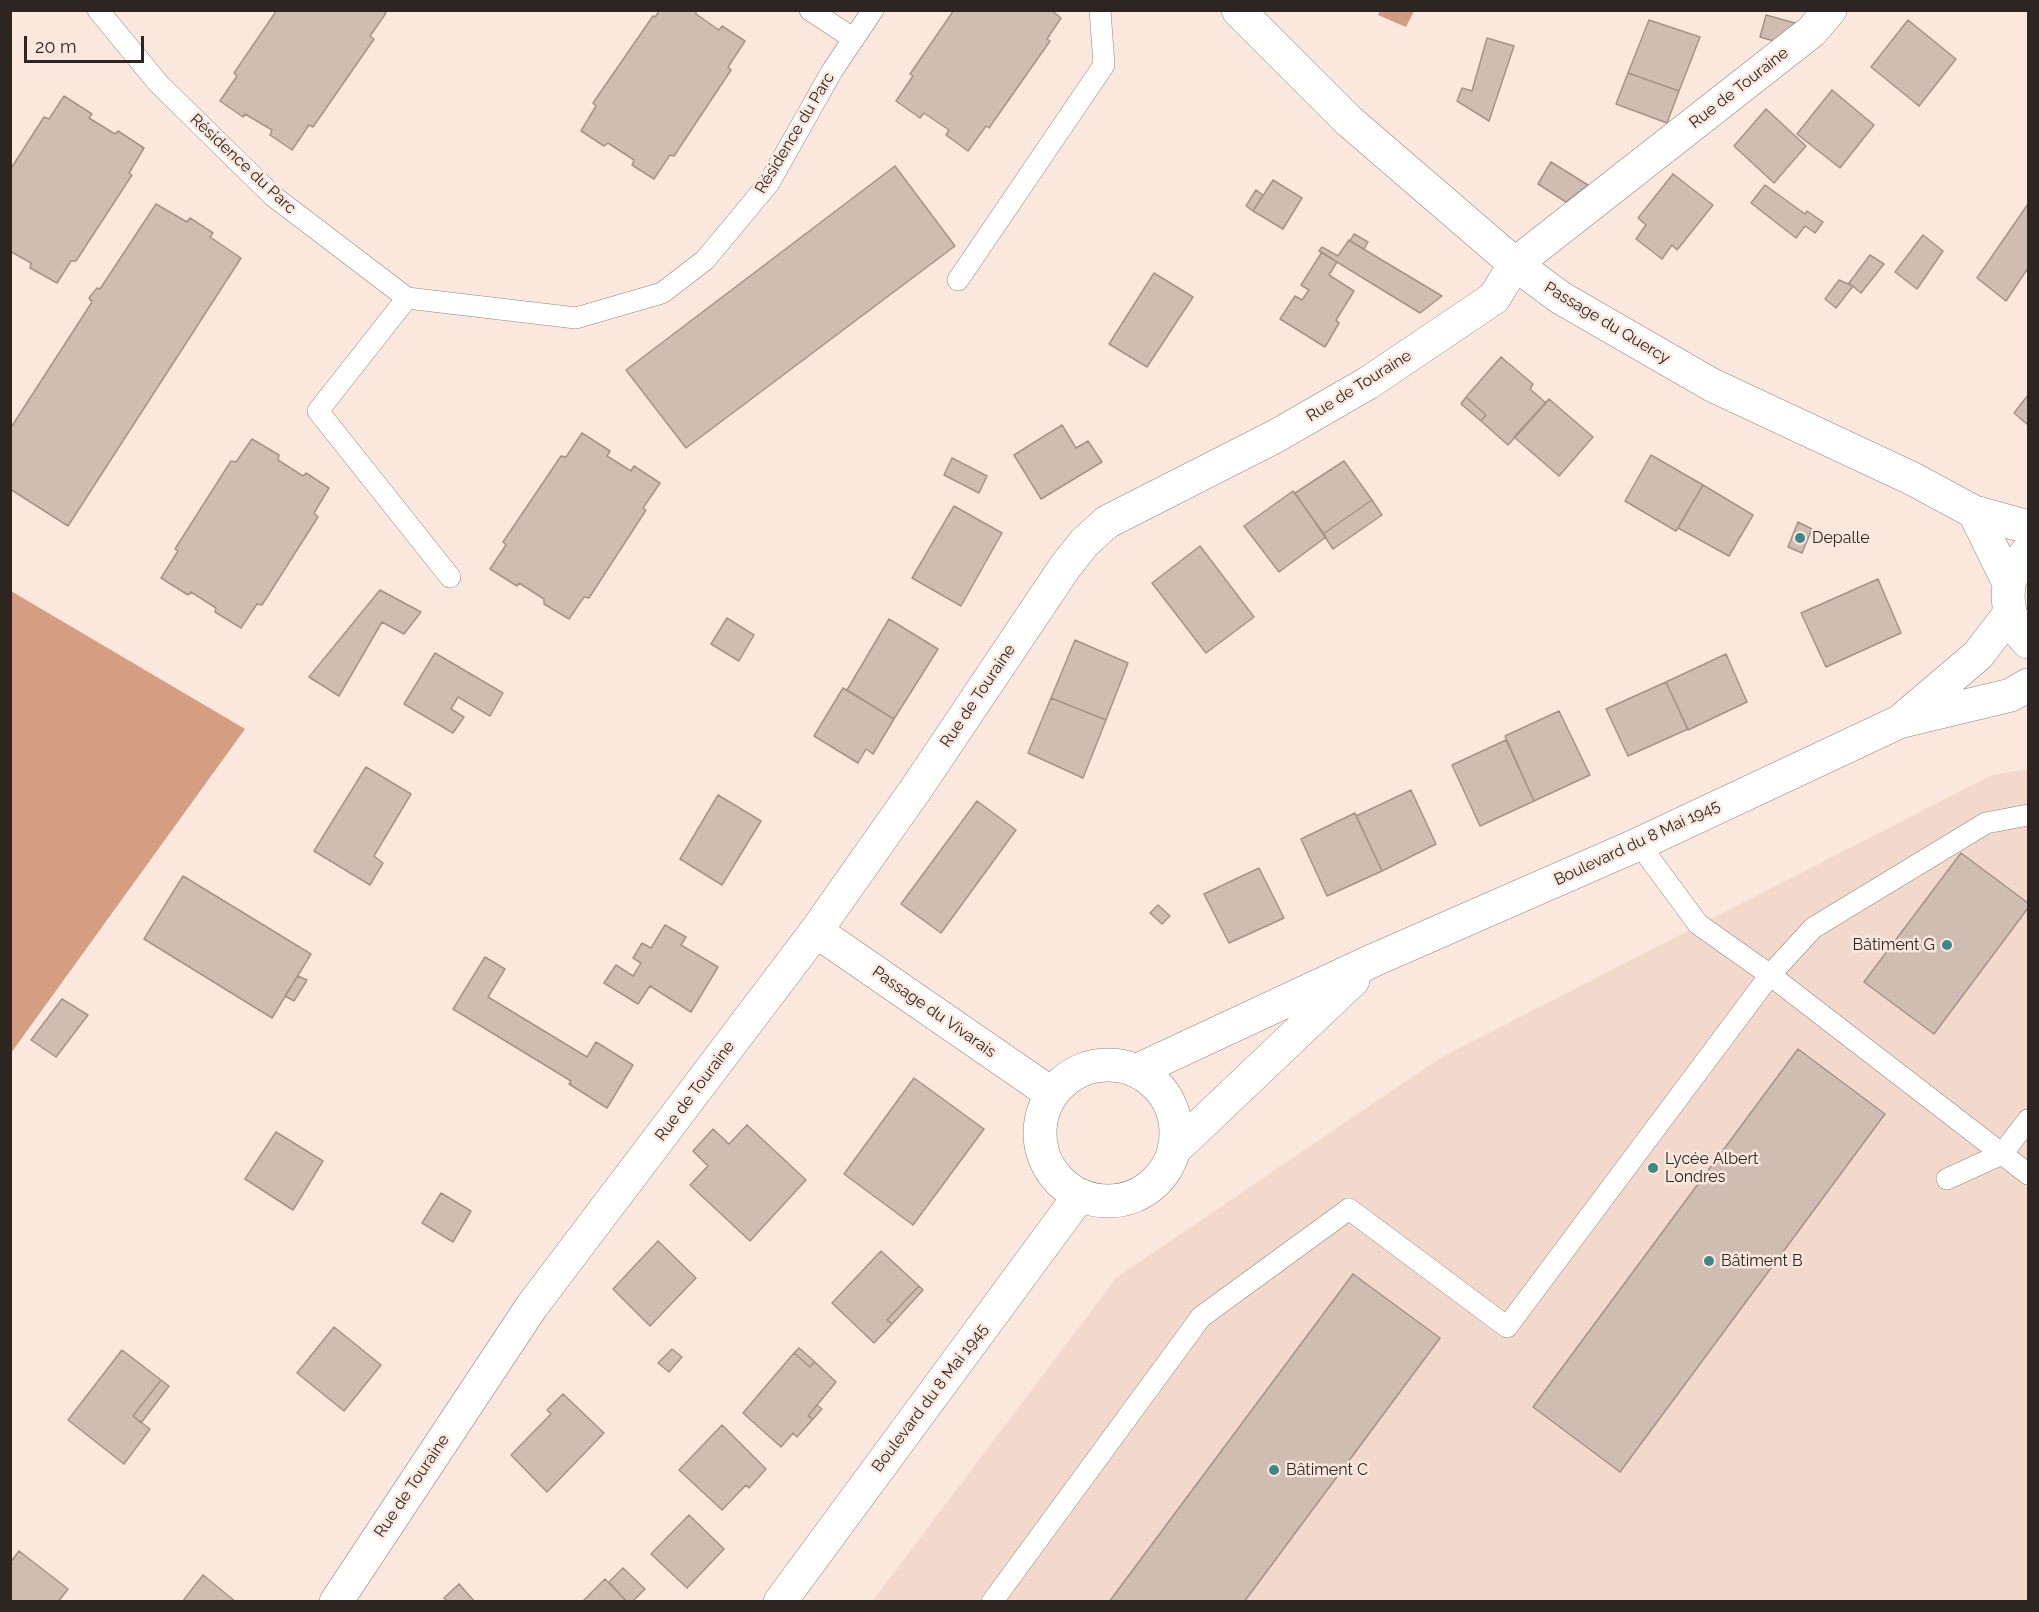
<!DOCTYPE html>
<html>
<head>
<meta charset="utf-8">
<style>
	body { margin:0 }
	#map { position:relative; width:2039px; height:1612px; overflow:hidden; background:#fae7dd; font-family:Raleway,sans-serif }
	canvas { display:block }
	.frame { position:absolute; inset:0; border:12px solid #2c2521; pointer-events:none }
	.scale { position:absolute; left:24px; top:36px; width:120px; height:27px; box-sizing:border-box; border:3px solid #2c2521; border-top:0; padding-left:8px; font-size:18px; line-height:21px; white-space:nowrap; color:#2c2521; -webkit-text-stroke:4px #fae7dd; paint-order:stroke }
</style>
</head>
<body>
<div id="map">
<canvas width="2039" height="1612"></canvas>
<div class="frame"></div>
<div class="scale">20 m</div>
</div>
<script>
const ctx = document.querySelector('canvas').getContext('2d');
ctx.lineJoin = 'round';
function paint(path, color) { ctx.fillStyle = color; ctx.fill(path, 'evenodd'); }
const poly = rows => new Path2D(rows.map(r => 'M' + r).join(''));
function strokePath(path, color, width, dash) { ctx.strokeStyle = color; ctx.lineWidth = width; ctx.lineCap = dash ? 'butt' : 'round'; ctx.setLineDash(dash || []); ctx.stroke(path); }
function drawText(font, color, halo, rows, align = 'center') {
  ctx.font = font + ' Raleway,sans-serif'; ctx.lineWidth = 5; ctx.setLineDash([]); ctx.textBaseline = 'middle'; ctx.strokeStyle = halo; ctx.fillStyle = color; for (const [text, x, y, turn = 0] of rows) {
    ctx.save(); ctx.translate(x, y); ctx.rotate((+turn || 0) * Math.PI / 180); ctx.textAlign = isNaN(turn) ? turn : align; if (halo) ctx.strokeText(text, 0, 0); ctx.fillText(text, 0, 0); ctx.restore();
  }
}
paint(poly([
	[2028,769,2028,1601,872,1602,1116,1278,1440,1058,1992,775]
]), '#f3d8cc');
paint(poly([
	[11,591,245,729,11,1053]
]), '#d59e82');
paint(poly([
	[1380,11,1380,10,1414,11,1406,27,1378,15]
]), '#d29c80');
const building = poly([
	[277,10,383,10,386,13,370,36,374,39,313,127,309,125,292,150,270,135,272,130,245,114,243,117,220,101,237,76,234,73,277,10],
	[660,10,696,10,696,14,719,30,722,26,745,41,728,67,731,70,674,156,670,155,654,179,632,165,634,160,608,143,604,146,581,131,596,106,593,103,653,16,655,17,660,10],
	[954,10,1051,10,1061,18,1047,39,1050,41,989,128,986,126,968,151,946,135,949,130,924,113,920,118,896,101,913,76,910,74,954,10],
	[1766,15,1795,23,1777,42,1760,37,1766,15],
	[1649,20,1700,37,1679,91,1628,73,1649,20],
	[1908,20,1956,59,1919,106,1871,67,1908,20],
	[1487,38,1514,46,1489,121,1457,101,1462,88,1472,91,1487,38],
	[1628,73,1679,91,1667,123,1616,104,1628,73],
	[1832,90,1874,125,1840,168,1797,134,1832,90],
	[64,96,92,114,89,118,115,134,118,131,144,148,129,173,132,175,76,261,71,261,57,283,30,268,31,263,10,251,10,170,44,117,49,119,64,96],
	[1766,109,1806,146,1774,183,1734,146,1766,109],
	[1551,162,1588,185,1566,202,1538,184,1551,162],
	[895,166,955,246,686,448,626,370,895,166],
	[1673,174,1713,205,1677,250,1672,245,1662,259,1636,239,1646,225,1638,218,1673,174],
	[1273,180,1302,198,1283,229,1253,211,1273,180],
	[1765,185,1805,214,1807,211,1823,222,1815,233,1805,226,1796,238,1751,203,1765,185],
	[1256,190,1263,195,1253,211,1246,206,1256,190],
	[156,204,187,222,190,218,213,233,210,237,241,258,68,526,10,489,10,429,92,302,89,298,97,288,100,289,156,204],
	[2028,204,2028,268,2006,301,1977,278,2028,204],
	[1354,234,1368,242,1364,249,1350,241,1354,234],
	[1923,235,1943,251,1917,289,1895,272,1923,235],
	[1349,240,1350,241,1442,296,1420,313,1319,251,1322,247,1338,256,1349,240],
	[1322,252,1337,262,1329,275,1354,291,1336,320,1339,323,1325,347,1280,319,1295,296,1302,300,1309,290,1301,285,1322,252],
	[1870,255,1884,264,1861,293,1849,283,1870,255],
	[1154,273,1193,297,1147,367,1109,344,1154,273],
	[1839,280,1853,286,1836,308,1825,299,1839,280],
	[1501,357,1533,384,1530,389,1546,403,1508,445,1481,421,1486,415,1466,397,1501,357],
	[2028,395,2028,425,2014,413,2028,395],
	[1466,397,1486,415,1481,421,1461,404,1466,397],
	[1549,399,1593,437,1559,476,1514,437,1549,399],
	[1062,425,1076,448,1088,441,1102,462,1041,499,1014,455,1062,425],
	[582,433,610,451,607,456,631,471,634,466,660,483,643,508,646,510,589,598,584,597,569,619,544,604,544,599,519,583,517,586,490,569,506,545,503,542,561,456,566,457,582,433],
	[252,439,279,455,278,460,303,476,306,473,329,488,314,513,318,517,262,605,257,604,241,628,215,612,216,608,191,592,188,595,161,578,178,551,175,549,231,461,236,462,252,439],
	[1651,455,1703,485,1676,531,1625,501,1651,455],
	[952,458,987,476,979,493,944,475,952,458],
	[1344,461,1372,500,1323,534,1295,493,1344,461],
	[1703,485,1753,515,1729,556,1678,528,1703,485],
	[1293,491,1326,537,1279,572,1244,526,1293,491],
	[1372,500,1382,515,1333,549,1323,534,1372,500],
	[954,506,1002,533,961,606,912,578,954,506],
	[1798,522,1812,529,1802,553,1788,547,1798,522],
	[1200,546,1254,617,1206,653,1152,583,1200,546],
	[1878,579,1901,633,1826,667,1801,613,1878,579],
	[380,590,421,612,404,634,382,622,339,696,309,677,380,590],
	[727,618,754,635,739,661,711,644,727,618],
	[889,619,938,649,894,719,847,690,889,619],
	[1075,640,1128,663,1106,720,1051,698,1075,640],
	[435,653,503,693,490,716,458,697,451,709,464,717,453,733,404,704,435,653],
	[1726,654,1747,702,1688,730,1666,682,1726,654],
	[1666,682,1688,729,1628,756,1606,709,1666,682],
	[843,688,894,719,873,754,866,749,858,763,814,736,843,688],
	[1051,698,1106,720,1083,778,1028,753,1051,698],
	[1559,711,1590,775,1534,801,1505,736,1559,711],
	[1506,740,1534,801,1480,826,1452,765,1506,740],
	[366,767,411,794,374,856,383,863,370,885,314,851,366,767],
	[1411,790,1436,844,1382,871,1356,816,1411,790],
	[718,795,761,821,722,885,680,859,718,795],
	[977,801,1016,830,941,933,901,904,977,801],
	[1355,813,1382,871,1327,896,1301,839,1355,813],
	[1961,853,2028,903,2028,908,1934,1034,1864,982,1961,853],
	[1259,868,1284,918,1229,943,1204,894,1259,868],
	[183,876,311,954,272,1018,144,939,183,876],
	[1158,905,1170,916,1162,924,1150,913,1158,905],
	[665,925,686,937,681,945,718,967,691,1012,650,986,638,1004,604,983,616,965,633,976,641,963,633,958,642,943,651,948,665,925],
	[485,957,505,969,488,997,587,1057,596,1042,633,1065,607,1108,569,1084,571,1081,453,1009,485,957],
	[298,976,307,980,294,1001,285,996,298,976],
	[62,999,88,1015,56,1057,31,1040,62,999],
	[1798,1049,1885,1114,1620,1472,1533,1407,1798,1049],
	[914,1078,984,1129,913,1225,844,1174,914,1078],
	[747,1125,806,1180,750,1241,690,1185,708,1166,693,1151,713,1129,729,1144,747,1125],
	[276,1132,323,1161,293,1210,245,1179,276,1132],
	[441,1193,471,1211,453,1242,422,1223,441,1193],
	[658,1241,696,1278,650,1326,613,1289,658,1241],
	[881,1251,919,1286,887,1320,892,1324,874,1343,832,1303,881,1251],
	[1353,1274,1440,1338,1244,1602,1109,1602,1353,1274],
	[919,1286,923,1290,892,1324,887,1320,919,1286],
	[334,1327,381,1365,344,1411,297,1373,334,1327],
	[799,1348,815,1362,810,1367,794,1353,799,1348],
	[672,1349,682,1357,669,1372,658,1363,672,1349],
	[122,1350,161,1380,133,1416,150,1429,124,1464,68,1420,122,1350],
	[794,1353,810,1367,815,1362,836,1382,808,1416,813,1419,797,1437,793,1433,781,1447,743,1413,794,1353],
	[161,1380,169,1386,141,1423,133,1416,161,1380],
	[563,1394,604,1433,547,1492,511,1455,551,1414,547,1410,563,1394],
	[817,1405,822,1409,813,1419,808,1416,817,1405],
	[722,1425,766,1469,749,1488,746,1485,722,1510,679,1470,722,1425],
	[689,1515,724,1549,687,1588,651,1554,689,1515],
	[19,1551,68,1589,58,1602,10,1602,10,1563,19,1551],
	[623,1568,645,1589,632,1602,627,1602,609,1582,623,1568],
	[203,1575,236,1602,182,1602,203,1575],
	[605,1579,627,1602,582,1602,605,1579],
	[459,1584,475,1602,445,1602,446,1600,444,1598,459,1584]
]);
paint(building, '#cfbcb3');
strokePath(building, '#a5938a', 1.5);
const service = poly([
	[98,10,158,83,273,196,407,298,576,318,662,293,705,260,769,183,832,71,873,10],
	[810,10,854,39],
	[958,280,1104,65,1100,10],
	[407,298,318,411,450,577],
	[1639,844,1698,924,1770,975,2028,1174],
	[1947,1179,2002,1154,2028,1120],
	[992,1602,1201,1317,1349,1209,1507,1327,1770,975,1813,928,1986,823,2028,815]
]);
const minor = poly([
	[1905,717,1978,655,2010,613],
	[816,931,1052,1094],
	'1040 1133a68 68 0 1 1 136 0a68 68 0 1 1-136 0Z',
	[1136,1071,1374,960,1639,844,1899,722,2011,695,2028,685],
	[1174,1150,1353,980],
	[336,1602,532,1306,816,931,916,789,1065,567,1084,543,1107,522,1276,436,1368,383,1494,298,1515,264,1812,31,1830,10],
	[780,1602,1080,1195]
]);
const secondary = poly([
	[1238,10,1349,121,1515,264,1561,298,1712,385,1913,479,1974,512,2028,527],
	[1974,512,2009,583],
	[2028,551,2016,566,2009,583,2008,598,2010,613,2017,629,2028,642]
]);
strokePath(service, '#95847b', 22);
strokePath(minor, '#95847b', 34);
strokePath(secondary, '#95847b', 34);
strokePath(service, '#fff', 21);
strokePath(minor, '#fff', 33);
strokePath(secondary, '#fff', 33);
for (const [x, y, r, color] of [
	[1800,538,6,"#3f888a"],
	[1947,945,6,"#3f888a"],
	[1653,1168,6,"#3f888a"],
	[1709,1261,6,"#3f888a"],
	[1274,1470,6,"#3f888a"]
]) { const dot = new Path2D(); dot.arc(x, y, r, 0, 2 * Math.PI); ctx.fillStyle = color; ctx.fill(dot); strokePath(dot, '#fae7dd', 2); }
drawText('16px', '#2c2521', '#fae7dd', [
	["Rue de Touraine",1739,88,-38],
	["Résidence du Parc",795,133,-59],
	["Résidence du Parc",243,164,43],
	["Passage du Quercy",1607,323,31],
	["Rue de Touraine",1359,386,-32],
	["Rue de Touraine",978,696,-56],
	["Boulevard du 8 Mai 1945",1637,843,-25],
	["Passage du Vivarais",934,1012,35],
	["Rue de Touraine",695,1091,-53],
	["Boulevard du 8 Mai 1945",930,1398,-53],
	["Rue de Touraine",412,1486,-56]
]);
drawText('16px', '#2c2521', '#fae7dd', [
	["Depalle",1812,538],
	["Bâtiment G",1935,945,"right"],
	["Lycée Albert",1665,1159],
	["Londres",1665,1177],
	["Bâtiment B",1721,1261],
	["Bâtiment C",1286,1470]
], 'left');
</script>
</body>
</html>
